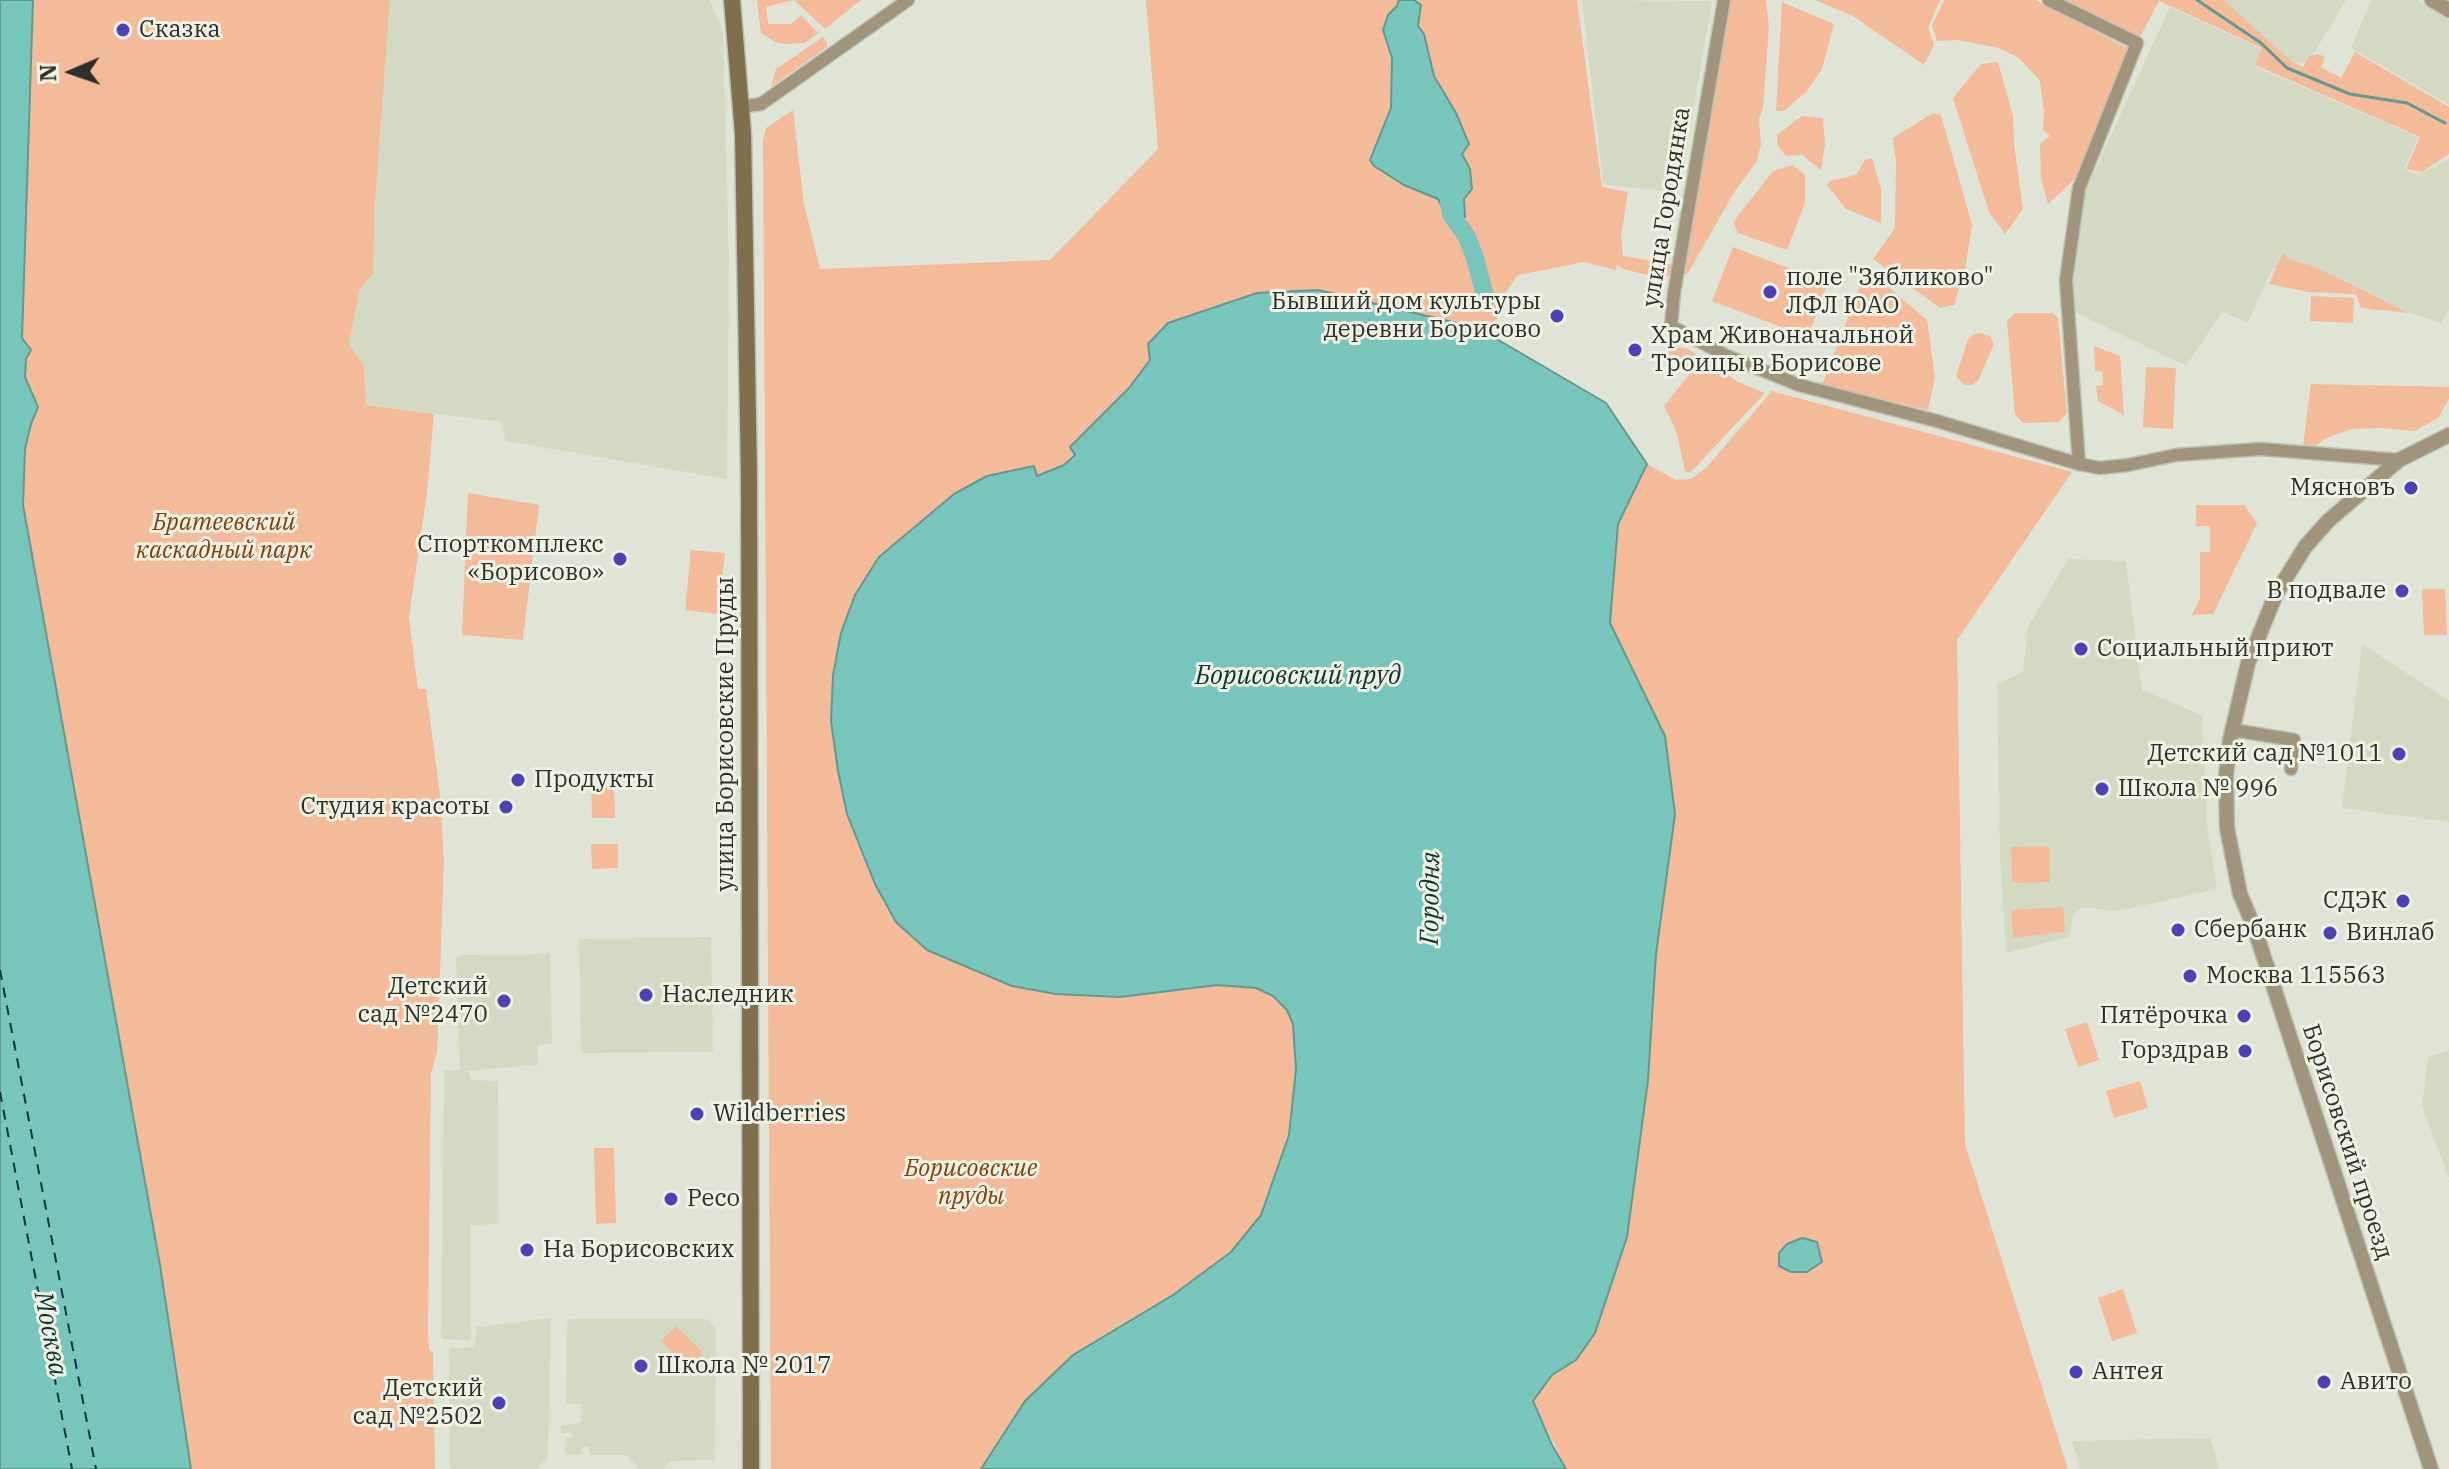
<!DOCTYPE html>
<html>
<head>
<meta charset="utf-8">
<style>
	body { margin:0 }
	#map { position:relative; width:2449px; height:1469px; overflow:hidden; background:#e0e4d6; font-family:"IBM Plex Serif",serif }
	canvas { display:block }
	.north { position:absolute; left:32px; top:32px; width:80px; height:80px; -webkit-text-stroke:6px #eef1e3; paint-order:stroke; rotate:268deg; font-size:22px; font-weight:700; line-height:32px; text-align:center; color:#2f302b }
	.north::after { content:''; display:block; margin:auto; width:28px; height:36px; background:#2f302b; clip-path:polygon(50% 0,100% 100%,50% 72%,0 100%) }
</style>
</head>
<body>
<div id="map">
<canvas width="2449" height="1469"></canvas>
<div class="north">N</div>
</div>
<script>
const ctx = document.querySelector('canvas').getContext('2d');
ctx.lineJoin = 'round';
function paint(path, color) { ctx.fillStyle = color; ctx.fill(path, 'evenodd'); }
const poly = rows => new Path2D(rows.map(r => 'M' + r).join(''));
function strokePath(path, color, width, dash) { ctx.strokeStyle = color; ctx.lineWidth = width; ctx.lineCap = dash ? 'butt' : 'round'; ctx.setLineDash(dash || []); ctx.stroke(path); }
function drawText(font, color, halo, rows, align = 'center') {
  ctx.font = font + ' "IBM Plex Serif",serif'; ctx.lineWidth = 6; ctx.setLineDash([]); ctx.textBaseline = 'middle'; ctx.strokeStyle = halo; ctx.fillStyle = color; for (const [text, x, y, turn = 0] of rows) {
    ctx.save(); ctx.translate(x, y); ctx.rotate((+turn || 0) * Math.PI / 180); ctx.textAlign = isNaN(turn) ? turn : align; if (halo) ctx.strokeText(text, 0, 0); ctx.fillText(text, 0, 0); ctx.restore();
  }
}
paint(poly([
	[390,0,710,0,723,32,724,70,729,264,727,479,505,441,503,422,366,405,364,366,349,344,360,288,373,274,375,204],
	[1582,0,1712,1,1679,193,1603,184],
	[2216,0,2346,0,2308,63,2289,64],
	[2371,0,2417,0,2449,20,2449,105,2351,48],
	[2170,7,2262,49,2254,66,2418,137,2404,170,2420,174,2449,159,2449,309,2441,323,2273,267,2248,322,2222,312,2186,366,2075,312,2072,279,2085,192],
	[2068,559,2126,561,2142,690,2202,715,2207,824,2217,889,2118,911,2083,907,2074,914,2069,937,2006,953,2000,855,1997,685,2023,671,2028,627],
	[2362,644,2449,701,2449,822,2342,808],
	[711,937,713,1052,581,1053,579,939],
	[550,954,552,1044,537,1045,538,1065,462,1071,469,1072,471,1080,498,1081,499,1224,470,1225,471,1340,441,1339,444,1070,460,1071,456,959,463,955],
	[2449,1050,2449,1178,2422,1106,2428,1057],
	[551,1318,548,1457,536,1469,450,1469,449,1348,475,1347,476,1327],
	[571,1319,706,1319,716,1328,715,1460,671,1461,663,1469,640,1469,626,1455,590,1455,589,1447,582,1447,582,1454,565,1455,565,1438,571,1438,572,1433,561,1433,561,1425,581,1423,581,1404,566,1404,567,1322],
	[2210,1438,2219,1469,2080,1469,2072,1441]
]), '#d4d9c4');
paint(poly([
	[33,0,390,0,375,204,373,274,360,288,349,344,364,366,366,405,434,414,427,493,409,617,418,689,426,689,440,795,444,862,437,1052,431,1074,428,1330,429,1350,433,1353,435,1469,191,1469,160,1265,23,505,25,449,31,424,38,407,25,377,26,359,22,338],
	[757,0,861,0,825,29,794,0,766,7,768,24,791,24,801,15,818,33,805,43,784,44,775,42,761,33],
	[1146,0,1577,0,1602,187,1628,192,1621,237,1623,256,1674,265,1674,271,1664,279,1623,269,1617,265,1616,270,1584,262,1518,275,1503,296,1492,337,1478,328,1352,297,1318,290,1289,292,1150,360,1129,388,1103,416,1076,455,1064,465,1036,476,1033,467,987,476,954,494,879,557,855,595,841,633,833,675,831,721,838,770,847,814,927,950,1012,986,1056,994,1120,997,1217,985,1256,988,1273,996,1287,1010,1293,1024,1296,1069,1289,1135,1261,1215,1231,1252,1025,1401,981,1469,771,1469,763,141,766,128,793,110,804,204,820,269,1050,260,1158,149],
	[1730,0,1766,0,1769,27,1763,108,1759,119,1761,144,1757,161,1735,191,1688,273,1682,276],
	[1815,0,1940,0,1928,28,1934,45,1924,65,1853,16],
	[1944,0,2036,0,2131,50,2075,179,2048,204,2041,178,2040,144,2050,136,2043,129,2044,112,2040,81,2019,58,1999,48,1958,40,1937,41,1932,25],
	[2062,0,2224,0,2292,62,2303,67,2309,56,2318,54,2325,57,2321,67,2341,78,2355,52,2449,107,2449,154,2422,172,2406,169,2420,137,2255,65,2262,48,2159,1,2140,37],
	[1782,2,1834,24,1822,69,1806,92,1784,111,1776,111],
	[823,37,827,42,827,47,771,87,776,69],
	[1998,62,2013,116,2014,144,2023,209,2005,234,1989,212,1953,98,1981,64],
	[1933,113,1941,115,1972,225,1965,270,1954,305,1940,308,1873,259,1895,228,1896,162,1893,138],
	[1802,116,1823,118,1825,145,1821,170,1802,155,1786,156,1778,146,1777,135],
	[1872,158,1881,189,1881,223,1846,209,1827,185,1830,181,1856,175,1865,160],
	[1793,165,1805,175,1805,203,1787,250,1738,233,1733,222,1773,171],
	[1733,247,1828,283,1808,337,1712,301],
	[2283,253,2292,261,2311,265,2409,313,2361,308,2356,294,2308,292,2269,284],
	[1867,269,1927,320,1935,378,1928,410,1822,385],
	[2311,296,2354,298,2353,323,2310,321],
	[2015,313,2053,313,2058,318,2067,413,2059,422,2023,423,2015,414,2007,321],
	[1981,333,1990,336,1994,344,1978,381,1972,385,1964,385,1956,376,1968,339,1974,334],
	[2094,346,2120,356,2124,415,2098,401,2096,386,2103,385,2102,372,2095,371],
	[1669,347,1686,348,1740,383,1765,393,1690,473,1685,471,1676,430,1664,406,1692,371,1667,355],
	[2146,367,2176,368,2173,429,2143,427],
	[2311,384,2449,387,2449,399,2438,418,2415,431,2381,428,2352,429,2326,438,2312,448,2303,447],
	[1772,391,2072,472,1957,640,1965,1144,2068,1469,1566,1469,1533,1401,1552,1375,1576,1360,1648,1080,1665,736,1610,623,1618,524,1647,464,1676,480,1691,479,1706,468],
	[468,493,539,505,523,640,462,635],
	[2196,505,2244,505,2257,523,2213,614,2192,615,2200,599,2200,552,2210,552,2210,526,2196,526],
	[691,550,725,553,718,614,685,610],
	[2422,589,2445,589,2447,635,2424,635],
	[591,783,614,783,615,818,592,818],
	[591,844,618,844,618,868,592,869],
	[2049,846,2050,882,2012,883,2011,847],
	[2063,907,2065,932,2013,938,2011,910],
	[2087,1022,2099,1060,2078,1067,2065,1029],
	[2140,1081,2148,1108,2114,1118,2106,1091],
	[594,1148,614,1148,616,1223,596,1224],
	[2123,1289,2137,1333,2112,1341,2098,1298],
	[676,1326,703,1353,688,1368,661,1341]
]), '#f3bb9a');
const water = poly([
	[0,0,33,0,22,338,31,350,26,359,25,377,38,407,31,424,25,449,23,505,160,1265,191,1469,0,1469,0,0],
	[1399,0,1414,0,1421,5,1418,26,1424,34,1434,76,1456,113,1469,144,1462,154,1470,169,1472,189,1464,199,1465,217,1453,228,1438,199,1404,185,1374,166,1370,160,1391,108,1392,58,1383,30,1388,15,1397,6,1399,0],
	[1318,290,1478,328,1606,403,1647,464,1618,524,1610,623,1665,736,1675,814,1656,954,1648,1080,1627,1237,1595,1333,1576,1360,1552,1375,1533,1401,1552,1445,1566,1469,981,1469,1025,1401,1073,1355,1173,1295,1231,1252,1261,1215,1289,1135,1296,1069,1293,1024,1287,1010,1273,996,1256,988,1217,985,1120,997,1056,994,1012,986,927,950,896,922,875,884,847,814,838,771,831,721,833,675,841,633,855,595,879,557,954,494,987,476,1034,466,1037,476,1064,465,1075,455,1070,447,1129,388,1150,360,1148,344,1168,323,1257,293,1318,290],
	[1802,1238,1817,1242,1822,1262,1807,1272,1791,1272,1779,1266,1779,1253,1787,1244,1802,1238]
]);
paint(water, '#78c6bb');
strokePath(water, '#629990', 2);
strokePath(poly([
	[2197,0,2261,43,2287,68,2350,94,2407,103,2445,123]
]), '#629990', 3);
strokePath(poly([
	[1449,202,1451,214,1467,237,1475,258,1486,299]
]), '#78c6bb', 18);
strokePath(poly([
	[0,970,96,1469],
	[0,1092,72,1469]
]), '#0f3530', 2, [10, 8]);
const minor = poly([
	[1724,0,1674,293,1671,326,1727,356,1799,385,1937,421,2079,464,2100,468,2128,465,2176,455,2261,449,2399,460],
	[2049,0,2137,43,2079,188,2066,280,2079,464],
	[741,107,761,104,908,0],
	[2233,730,2294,740,2291,769]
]);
const tertiary = poly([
	[2432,0,2449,10],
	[2431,1469,2254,927,2240,894,2227,828,2226,776,2230,740,2248,663,2276,594,2305,547,2328,521,2399,460,2449,435]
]);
const secondary = poly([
	[732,0,743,134,749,477,751,1469]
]);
strokePath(minor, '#bdc0b4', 15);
strokePath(tertiary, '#bdc0b4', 17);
strokePath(secondary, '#bdc0b4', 19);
strokePath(minor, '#a0947d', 12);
strokePath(tertiary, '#a0947d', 14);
strokePath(secondary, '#806f4c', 16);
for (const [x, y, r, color] of [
	[123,30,8,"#5040b8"],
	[1770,292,8,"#5040b8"],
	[1557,316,8,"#5040b8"],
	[1635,350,8,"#5040b8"],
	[2411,488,8,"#5040b8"],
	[620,559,8,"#5040b8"],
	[2402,591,8,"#5040b8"],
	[2081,649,8,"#5040b8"],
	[2399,754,8,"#5040b8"],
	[518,780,8,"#5040b8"],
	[2102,789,8,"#5040b8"],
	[506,807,8,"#5040b8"],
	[2403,901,8,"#5040b8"],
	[2178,930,8,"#5040b8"],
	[2330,933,8,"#5040b8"],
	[2190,976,8,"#5040b8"],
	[646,995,8,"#5040b8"],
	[504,1001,8,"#5040b8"],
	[2244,1016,8,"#5040b8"],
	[2245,1051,8,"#5040b8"],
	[697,1114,8,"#5040b8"],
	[671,1199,8,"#5040b8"],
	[527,1250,8,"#5040b8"],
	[641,1366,8,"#5040b8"],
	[2076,1372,8,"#5040b8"],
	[2324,1382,8,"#5040b8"],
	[499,1403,8,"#5040b8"]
]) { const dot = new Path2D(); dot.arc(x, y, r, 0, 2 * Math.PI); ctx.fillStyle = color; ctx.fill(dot); strokePath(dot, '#eef1e3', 3); }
drawText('24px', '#2f302b', '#eef1e3', [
	["Сказка",139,30],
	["поле \"Зябликово\"",1786,278],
	["ЛФЛ ЮАО",1786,306],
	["Бывший дом культуры",1541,302,"right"],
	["деревни Борисово",1541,330,"right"],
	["Храм Живоначальной",1651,336],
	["Троицы в Борисове",1651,364],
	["Мясновъ",2395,488,"right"],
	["Спорткомплекс",604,545,"right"],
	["«Борисово»",604,573,"right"],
	["В подвале",2386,591,"right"],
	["Социальный приют",2097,649],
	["Детский сад №1011",2383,754,"right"],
	["Продукты",534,780],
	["Школа № 996",2118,789],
	["Студия красоты",490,807,"right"],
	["СДЭК",2387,901,"right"],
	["Сбербанк",2194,930],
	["Винлаб",2346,933],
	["Москва 115563",2206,976],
	["Детский",488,987,"right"],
	["сад №2470",488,1015,"right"],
	["Наследник",662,995],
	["Пятёрочка",2228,1016,"right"],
	["Горздрав",2229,1051,"right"],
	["Wildberries",713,1114],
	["Ресо",687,1199],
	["На Борисовских",543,1250],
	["Школа № 2017",657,1366],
	["Антея",2092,1372],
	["Авито",2340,1382],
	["Детский",483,1389,"right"],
	["сад №2502",483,1417,"right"]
], 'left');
drawText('24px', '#2f302b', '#eef1e3', [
	["улица Городянка",1667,207,-81],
	["улица Борисовские Пруды",726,734,-90],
	["Борисовский проезд",2347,1142,72]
]);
drawText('italic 24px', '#84400e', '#eef1e3', [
	["Братеевский",224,523],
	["каскадный парк",224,551],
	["Борисовские",971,1169],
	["пруды",971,1197]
]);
drawText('italic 26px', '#0f3530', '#eef1e3', [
	["Борисовский пруд",1298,676],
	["Городня",1431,898,-89],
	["Москва",50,1334,79]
]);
</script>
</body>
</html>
